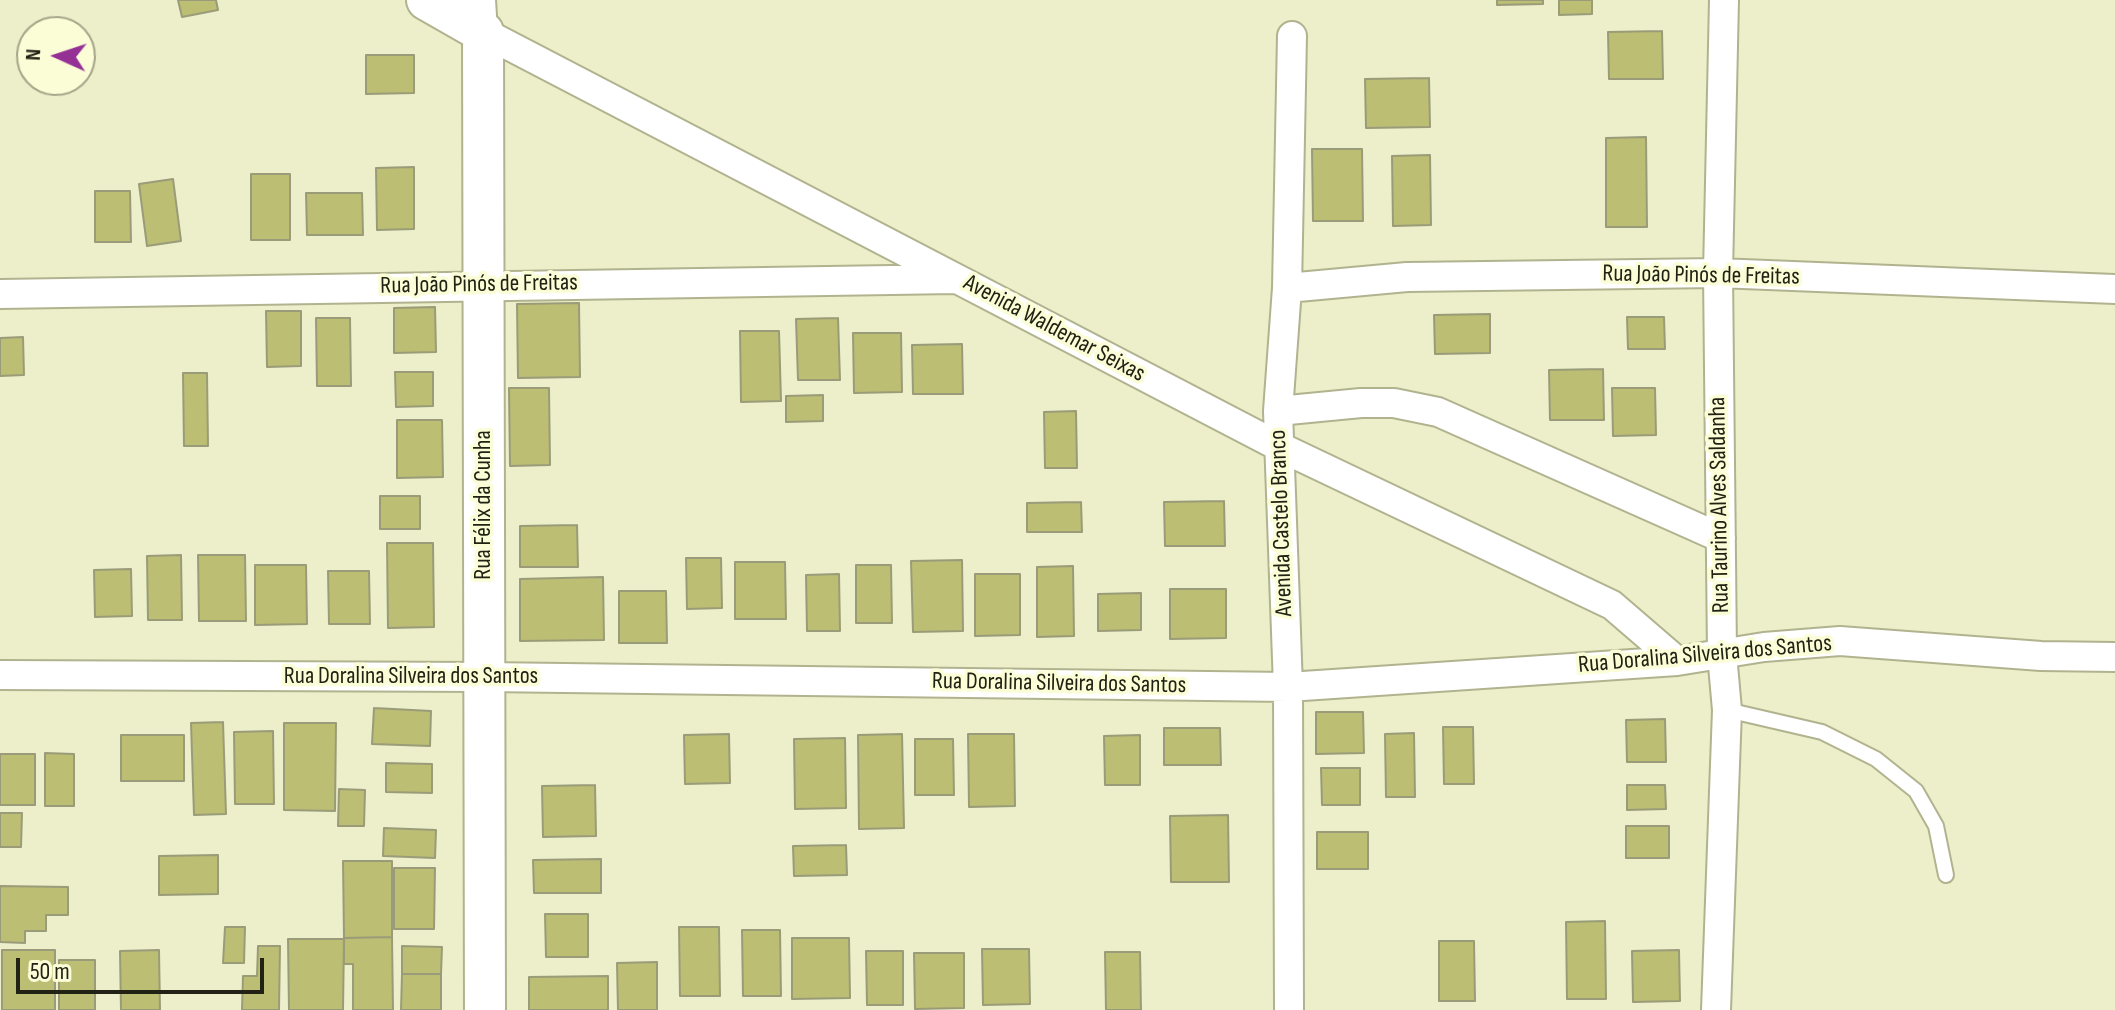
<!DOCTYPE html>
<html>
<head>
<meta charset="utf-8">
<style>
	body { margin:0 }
	#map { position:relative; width:2115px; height:1010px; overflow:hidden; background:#edefca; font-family:"Sofia Sans Condensed",sans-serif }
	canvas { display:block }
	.north { position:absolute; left:16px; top:16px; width:80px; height:80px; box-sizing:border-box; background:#fbfdd7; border:2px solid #a4a589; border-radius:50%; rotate:273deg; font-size:22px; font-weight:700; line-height:32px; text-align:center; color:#222214 }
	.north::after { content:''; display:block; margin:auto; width:28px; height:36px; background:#953095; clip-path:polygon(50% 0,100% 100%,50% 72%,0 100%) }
	.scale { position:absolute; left:16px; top:958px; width:248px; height:36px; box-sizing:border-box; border:4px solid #222214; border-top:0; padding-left:10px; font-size:24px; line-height:28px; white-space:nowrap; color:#222214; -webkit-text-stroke:6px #fbfdd7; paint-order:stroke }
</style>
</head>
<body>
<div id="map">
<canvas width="2115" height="1010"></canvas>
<div class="north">N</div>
<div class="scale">50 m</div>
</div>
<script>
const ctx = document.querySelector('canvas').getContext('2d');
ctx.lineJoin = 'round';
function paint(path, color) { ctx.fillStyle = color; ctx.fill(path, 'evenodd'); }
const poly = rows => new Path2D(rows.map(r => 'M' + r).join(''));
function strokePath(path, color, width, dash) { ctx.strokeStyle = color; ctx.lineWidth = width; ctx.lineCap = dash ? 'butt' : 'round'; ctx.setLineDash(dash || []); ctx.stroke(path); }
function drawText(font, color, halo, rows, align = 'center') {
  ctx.font = font + ' "Sofia Sans Condensed",sans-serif'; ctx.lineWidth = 7; ctx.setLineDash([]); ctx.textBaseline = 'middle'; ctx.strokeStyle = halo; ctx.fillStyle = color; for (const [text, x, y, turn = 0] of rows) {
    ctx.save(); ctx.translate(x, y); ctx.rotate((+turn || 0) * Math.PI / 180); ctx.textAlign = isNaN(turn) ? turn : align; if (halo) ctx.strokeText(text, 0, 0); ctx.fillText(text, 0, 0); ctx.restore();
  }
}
const building = poly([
	[178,0,216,0,218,10,182,17,178,0],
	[1497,0,1543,0,1543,4,1497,5,1497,0],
	[1559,0,1592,0,1592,14,1559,15,1559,0],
	[1662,31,1663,79,1609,79,1608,32,1662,31],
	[366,55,414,55,414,93,366,94,366,55],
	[1429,78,1430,127,1366,128,1365,79,1429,78],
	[1646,137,1647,227,1606,227,1606,138,1646,137],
	[1312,149,1362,149,1363,221,1313,221,1312,149],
	[1430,155,1431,225,1393,226,1392,156,1430,155],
	[414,167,414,229,377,230,376,168,414,167],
	[251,174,290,174,290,240,251,240,251,174],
	[173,179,181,241,147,246,139,184,173,179],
	[95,191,130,191,131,242,95,242,95,191],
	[306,193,362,193,363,235,307,235,306,193],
	[579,303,580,377,518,378,517,304,579,303],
	[435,307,436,352,394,353,394,308,435,307],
	[266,311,301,311,301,366,267,367,266,311],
	[1490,314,1490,353,1435,354,1434,315,1490,314],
	[1627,317,1664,317,1665,349,1628,349,1627,317],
	[316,318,350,318,351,386,317,386,316,318],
	[838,318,840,380,798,380,796,319,838,318],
	[740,331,779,331,781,401,741,402,740,331],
	[853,333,901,333,902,392,854,393,853,333],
	[23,337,24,375,0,376,0,338,23,337],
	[962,344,963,394,913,394,912,345,962,344],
	[1603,369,1604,420,1550,420,1549,370,1603,369],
	[395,372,433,372,433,406,396,407,395,372],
	[183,373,207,373,208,446,184,446,183,373],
	[509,388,549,388,550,465,510,466,509,388],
	[1612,388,1655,388,1656,435,1613,436,1612,388],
	[823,395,823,421,786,422,786,396,823,395],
	[1076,411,1077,468,1045,468,1044,412,1076,411],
	[397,420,442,420,443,477,397,478,397,420],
	[380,496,420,496,420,529,380,529,380,496],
	[1224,501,1225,546,1165,546,1164,502,1224,501],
	[1081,502,1082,532,1027,532,1027,503,1081,502],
	[577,525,578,567,520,567,520,526,577,525],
	[387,543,433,543,434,627,388,628,387,543],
	[181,555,182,620,148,620,147,556,181,555],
	[198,555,245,555,246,621,199,621,198,555],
	[686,558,721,558,722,608,687,609,686,558],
	[962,560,963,631,913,632,911,561,962,560],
	[735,562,785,562,786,619,735,619,735,562],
	[255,565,306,565,307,624,255,625,255,565],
	[856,565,891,565,892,623,856,623,856,565],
	[1073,566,1074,636,1037,637,1037,567,1073,566],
	[131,569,132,616,95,617,94,570,131,569],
	[328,571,369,571,370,624,329,624,328,571],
	[839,574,840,631,807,631,806,575,839,574],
	[975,574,1020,574,1020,635,975,636,975,574],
	[603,577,604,640,520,641,520,579,603,577],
	[1170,589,1226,589,1226,638,1170,639,1170,589],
	[619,591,666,591,667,643,619,643,619,591],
	[1141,593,1141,630,1098,631,1098,594,1141,593],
	[374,708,431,711,430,746,372,744,374,708],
	[1316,712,1363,712,1364,753,1316,754,1316,712],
	[1665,719,1666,762,1627,762,1626,720,1665,719],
	[223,722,226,814,194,815,191,723,223,722],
	[284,723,336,723,335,811,284,810,284,723],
	[1443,727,1473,727,1474,784,1444,784,1443,727],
	[1164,728,1220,728,1221,765,1164,765,1164,728],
	[273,731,274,804,235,804,234,732,273,731],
	[1414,733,1415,797,1386,797,1385,734,1414,733],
	[729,734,730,783,685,784,684,735,729,734],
	[902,734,904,828,859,829,858,735,902,734],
	[968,734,1014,734,1015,806,969,807,968,734],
	[121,735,184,735,184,781,121,781,121,735],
	[1140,735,1140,785,1105,785,1104,736,1140,735],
	[845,738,846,808,795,809,794,739,845,738],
	[915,739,953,739,954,795,915,795,915,739],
	[45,753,74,754,74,806,45,806,45,753],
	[0,754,35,754,35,805,0,805,0,754],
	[386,763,432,764,432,793,386,792,386,763],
	[1321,768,1360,768,1360,805,1322,805,1321,768],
	[595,785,596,836,543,837,542,786,595,785],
	[1627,785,1665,785,1666,809,1627,810,1627,785],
	[339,789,365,790,364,826,338,826,339,789],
	[0,813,22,813,21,847,0,847,0,813],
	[1228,815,1229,882,1171,882,1170,816,1228,815],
	[1626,826,1669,826,1669,858,1626,858,1626,826],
	[384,828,436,830,435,858,383,856,384,828],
	[1317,832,1368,832,1368,869,1317,869,1317,832],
	[846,845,847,875,794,876,793,846,846,845],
	[218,855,218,894,159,895,159,856,218,855],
	[601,859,601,893,534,893,533,860,601,859],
	[343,861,392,861,392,937,344,938,343,861],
	[394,868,435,868,434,929,394,929,394,868],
	[0,886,68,887,68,915,46,915,46,931,25,931,25,943,0,942,0,886],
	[545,914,588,914,588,957,546,957,545,914],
	[1605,921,1606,999,1567,999,1566,922,1605,921],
	[225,927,245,927,244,963,223,963,225,927],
	[679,927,719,927,720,996,680,996,679,927],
	[742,930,780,930,781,996,743,996,742,930],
	[392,937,393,1010,353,1010,353,964,344,964,344,938,392,937],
	[792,938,849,938,850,998,792,999,792,938],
	[288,939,344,939,343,1010,289,1010,288,939],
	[1439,941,1474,941,1475,1001,1439,1001,1439,941],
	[258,946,280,946,279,1010,242,1010,243,976,257,976,258,946],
	[402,946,442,947,441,974,402,974,402,946],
	[982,949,1029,949,1030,1004,983,1005,982,949],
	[2,950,55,950,55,1010,2,1010,2,950],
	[159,950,160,1010,121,1010,120,951,159,950],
	[1679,950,1680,1001,1633,1002,1632,951,1679,950],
	[866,951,903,951,903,1005,867,1005,866,951],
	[1105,952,1140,952,1141,1010,1106,1010,1105,952],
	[914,953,964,953,964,1008,915,1009,914,953],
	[59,960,95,960,95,1010,59,1010,59,960],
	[657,962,657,1010,618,1010,617,963,657,962],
	[402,974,441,974,441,1010,401,1010,402,974],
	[608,976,608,1010,529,1010,529,977,608,976]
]);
paint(building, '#bcbe73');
strokePath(building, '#9a9c79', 2);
const lane = poly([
	[1727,710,1822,732,1876,759,1916,791,1936,826,1946,875]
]);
const street = poly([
	[481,0,483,32,1280,447,1612,605,1677,661],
	[1287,288,1407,277,1718,273,2115,289],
	[0,294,955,279],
	[1278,411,1361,403,1394,403,1438,412,1721,538],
	[0,675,484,677,1288,687,1677,661,1764,647,1840,641,2041,656,2115,657],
	[1289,1010,1288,687,1278,411,1287,288,1292,36],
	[1716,1010,1727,710,1722,654,1718,273,1724,0]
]);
const secondary = poly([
	[427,0,483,32,485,1010]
]);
strokePath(lane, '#b1b38f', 18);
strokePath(street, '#b1b38f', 32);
strokePath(secondary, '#b1b38f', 44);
strokePath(lane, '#fff', 14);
strokePath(street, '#fff', 28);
strokePath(secondary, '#fff', 40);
drawText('24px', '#222214', '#fbfdd7', [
	["Rua João Pinós de Freitas",1701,276,1],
	["Rua João Pinós de Freitas",479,285,-1],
	["Avenida Waldemar Seixas",1054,329,28],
	["Rua Félix da Cunha",484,505,-90],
	["Rua Taurino Alves Saldanha",1720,505,-91],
	["Avenida Castelo Branco",1282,523,-92],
	["Rua Doralina Silveira dos Santos",1705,655,-5],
	["Rua Doralina Silveira dos Santos",411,677],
	["Rua Doralina Silveira dos Santos",1059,684,1]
]);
</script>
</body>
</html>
